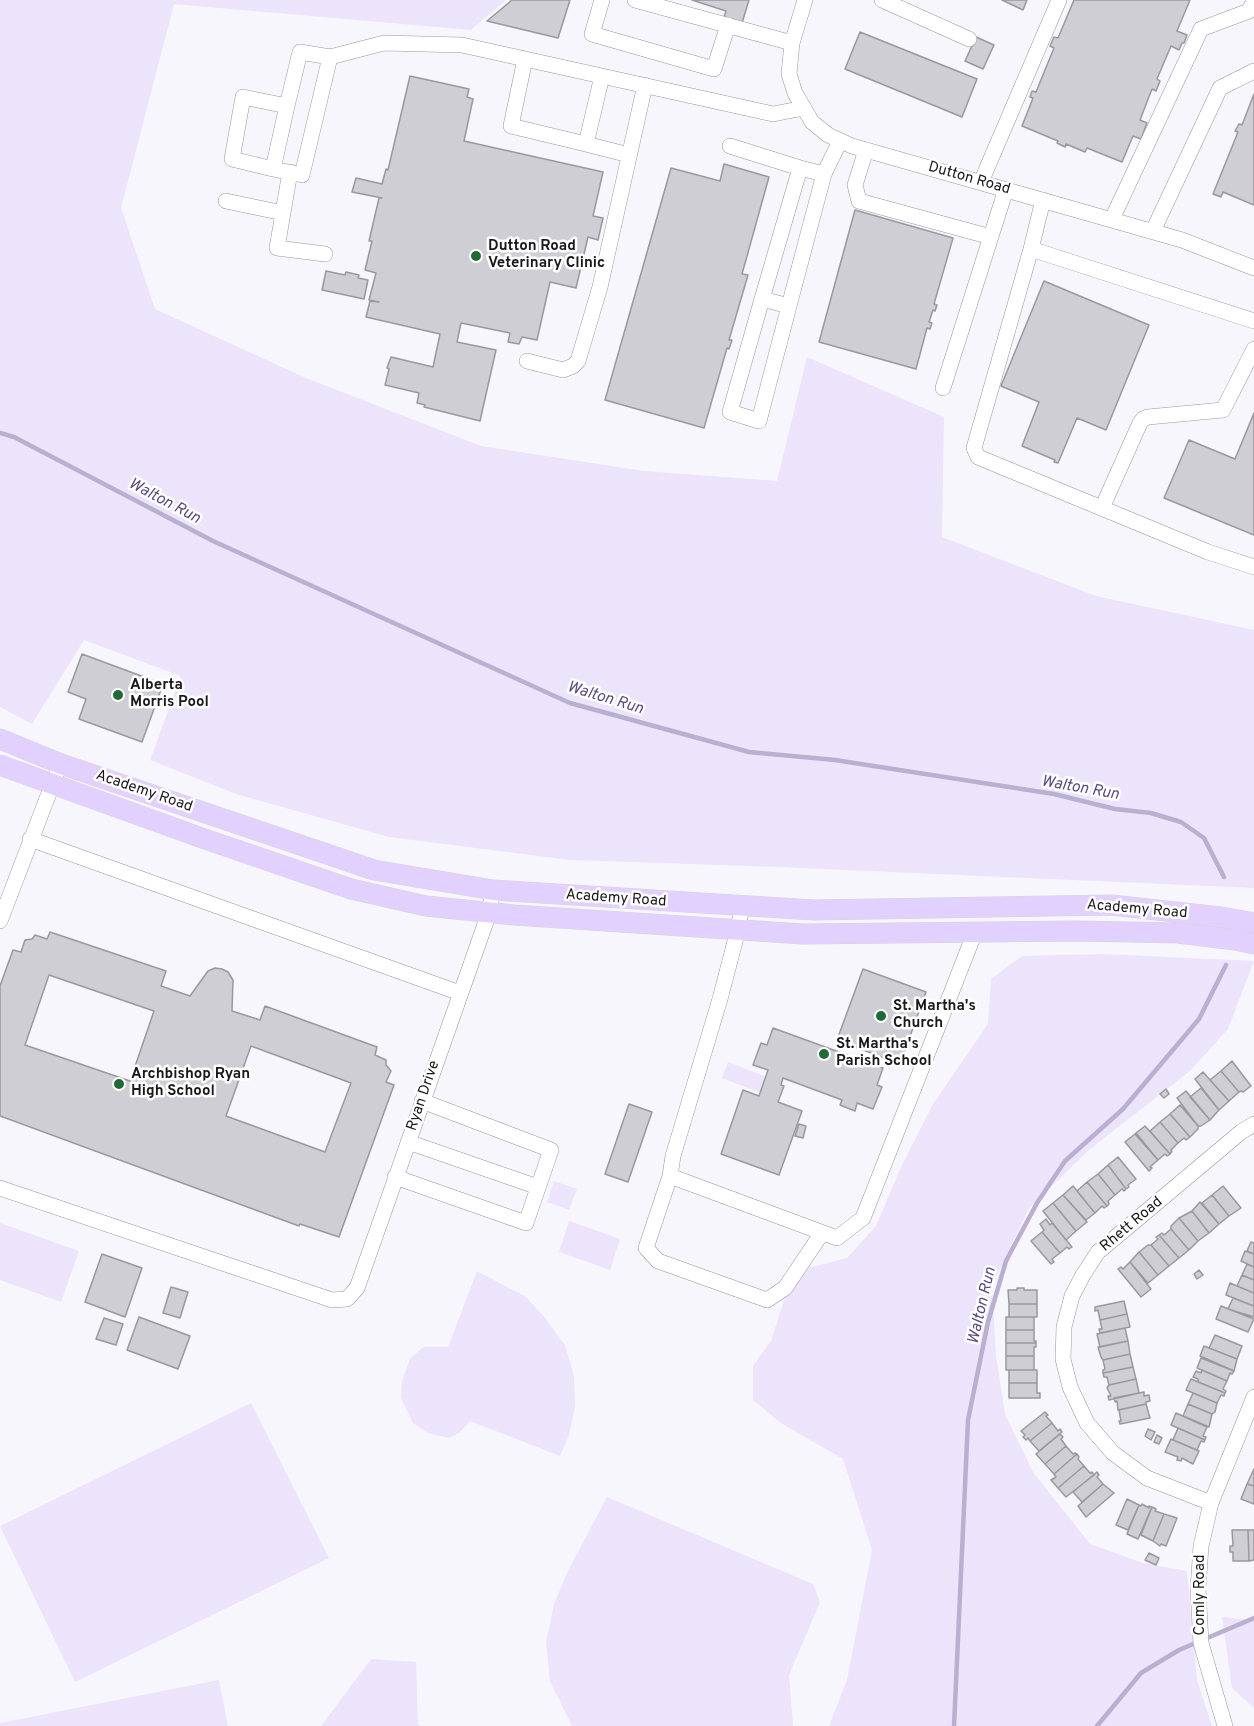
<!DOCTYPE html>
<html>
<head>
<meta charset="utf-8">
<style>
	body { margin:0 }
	canvas { display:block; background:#f8f6fd }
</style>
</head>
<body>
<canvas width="1254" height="1726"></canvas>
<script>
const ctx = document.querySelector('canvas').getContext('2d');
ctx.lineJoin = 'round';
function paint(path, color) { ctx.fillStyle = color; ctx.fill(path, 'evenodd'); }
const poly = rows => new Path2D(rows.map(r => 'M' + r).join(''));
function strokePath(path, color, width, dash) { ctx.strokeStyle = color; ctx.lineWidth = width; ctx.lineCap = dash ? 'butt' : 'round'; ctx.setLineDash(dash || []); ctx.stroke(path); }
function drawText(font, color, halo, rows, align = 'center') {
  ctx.font = font + ' Overpass,sans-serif'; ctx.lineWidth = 5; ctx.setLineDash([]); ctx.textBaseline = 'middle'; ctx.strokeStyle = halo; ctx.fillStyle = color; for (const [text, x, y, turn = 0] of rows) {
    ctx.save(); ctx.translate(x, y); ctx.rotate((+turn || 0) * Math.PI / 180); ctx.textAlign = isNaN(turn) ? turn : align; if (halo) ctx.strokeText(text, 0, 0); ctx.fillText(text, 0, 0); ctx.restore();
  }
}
paint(poly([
	[0,0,506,0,471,30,174,4,121,208,155,309,306,378,481,446,644,471,777,481,807,357,944,417,942,537,1096,596,1254,630,1254,888,778,867,570,860,389,837,236,794,150,760,181,676,84,640,32,724,0,707],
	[1103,954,1254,961,1228,1029,1190,1071,1089,1150,1029,1208,992,1286,996,1355,1005,1414,1033,1472,1090,1544,1143,1563,1187,1571,1197,1680,1212,1726,829,1726,847,1680,872,1550,843,1459,781,1423,753,1400,753,1366,771,1341,793,1272,847,1258,876,1226,902,1165,933,1104,988,1024,991,979,1022,956],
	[728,1062,767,1077,761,1093,722,1078],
	[554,1181,577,1189,569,1210,547,1202],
	[569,1221,620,1239,610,1270,559,1252],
	[0,1223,79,1251,61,1302,0,1280],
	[477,1271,526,1297,546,1319,565,1345,574,1376,575,1406,569,1435,560,1456,470,1421,460,1432,449,1438,428,1433,413,1423,401,1398,402,1380,410,1359,423,1347,448,1347],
	[251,1403,329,1558,75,1682,0,1526],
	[607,1497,813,1584,820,1602,789,1675,793,1726,572,1726,550,1681,546,1642,554,1604,568,1571],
	[1222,1617,1254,1620,1254,1708,1232,1688],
	[371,1659,416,1662,418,1724,421,1726,321,1726],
	[219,1680,228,1726,0,1726,0,1723]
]), '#ebe4fb');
strokePath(poly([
	[0,433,14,437,213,541,570,703,749,752,835,760,1054,794,1115,809,1151,813,1181,822,1204,838,1224,877],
	[954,1726,968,1420,988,1322,1006,1261,1037,1203,1065,1161,1123,1109,1199,1019,1226,965],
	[1097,1726,1141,1673,1179,1650,1254,1618]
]), '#baaed1', 4.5);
const building = poly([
	[512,0,570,0,558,38,487,21,512,0],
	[692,0,749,0,742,23,724,17,726,11,692,0],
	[1002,0,1027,0,1023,10,1002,0],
	[1074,0,1190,0,1177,31,1187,35,1184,43,1182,43,1179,50,1171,46,1157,79,1160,81,1156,91,1152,89,1140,120,1147,123,1141,139,1133,136,1122,162,1087,148,1085,152,1066,144,1065,147,1057,143,1058,141,1022,126,1033,98,1030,97,1032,91,1036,92,1054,48,1050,46,1054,37,1058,38,1074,0],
	[860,32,977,79,962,117,845,69,860,32],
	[976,37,994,45,983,69,965,61,976,37],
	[410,76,469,89,467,97,473,99,464,141,603,172,593,216,603,218,598,240,588,237,576,288,550,282,537,340,522,337,519,344,508,342,510,333,461,323,457,342,496,350,480,421,424,407,425,405,417,403,419,393,385,385,389,369,387,368,391,357,433,367,440,334,366,317,370,301,379,302,369,300,376,273,365,270,372,241,369,241,379,198,382,198,352,192,356,178,382,184,386,169,388,170,410,76],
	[1254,94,1254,205,1223,192,1221,197,1213,194,1238,132,1235,131,1239,124,1242,125,1254,94],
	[724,164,769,177,742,274,748,275,729,340,732,340,729,349,727,348,704,428,605,400,671,168,720,181,724,164],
	[855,210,953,238,934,304,937,305,935,311,933,310,929,322,932,323,930,329,927,328,916,369,819,342,855,210],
	[326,271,345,275,346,272,359,275,358,278,368,280,364,299,322,290,326,271],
	[1044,281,1149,325,1106,430,1077,418,1058,463,1054,462,1055,460,1022,446,1039,402,1001,386,1044,281],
	[1254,413,1254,535,1164,498,1189,440,1235,459,1254,413],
	[82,654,163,684,142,742,79,719,86,699,68,692,82,654],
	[50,932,166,971,161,986,190,996,208,971,215,968,222,969,228,972,233,980,232,1011,260,1020,265,1006,377,1047,375,1055,386,1060,386,1065,391,1071,386,1082,394,1085,339,1237,300,1224,299,1226,0,1116,0,986,13,950,21,952,25,940,32,939,35,935,47,939,50,932],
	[49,975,154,1011,130,1081,25,1045,49,975],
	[251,1046,351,1083,325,1152,226,1116,251,1046],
	[863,969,926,992,900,1064,837,1040,863,969],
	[773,1028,883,1068,877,1085,882,1087,873,1109,857,1103,855,1111,840,1105,842,1100,783,1078,781,1085,784,1086,778,1102,802,1111,779,1175,721,1154,743,1090,759,1096,768,1070,753,1065,761,1043,767,1045,773,1028],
	[1232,1061,1251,1086,1243,1092,1241,1091,1239,1092,1221,1071,1232,1061],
	[1221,1071,1239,1092,1229,1101,1210,1080,1221,1071],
	[1203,1072,1229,1101,1219,1110,1195,1079,1203,1072],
	[1201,1088,1219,1110,1210,1120,1190,1097,1201,1088],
	[1166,1089,1169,1094,1164,1098,1160,1094,1166,1089],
	[1186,1091,1210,1120,1201,1126,1198,1126,1177,1098,1186,1091],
	[629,1104,652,1112,628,1182,605,1174,629,1104],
	[1180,1105,1198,1126,1198,1129,1190,1137,1170,1114,1180,1105],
	[1170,1114,1190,1137,1186,1140,1184,1138,1178,1143,1160,1122,1170,1114],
	[1160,1122,1178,1143,1171,1150,1172,1151,1170,1154,1150,1131,1160,1122],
	[799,1124,806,1126,803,1138,795,1136,799,1124],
	[1145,1126,1170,1154,1167,1156,1165,1154,1158,1160,1136,1133,1145,1126],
	[1135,1134,1158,1160,1150,1167,1152,1168,1149,1171,1125,1142,1135,1134],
	[1118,1157,1136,1179,1128,1185,1129,1187,1126,1189,1108,1165,1118,1157],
	[1108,1165,1126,1189,1124,1191,1122,1189,1115,1195,1098,1174,1108,1165],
	[1098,1174,1115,1195,1108,1201,1109,1204,1107,1206,1087,1182,1098,1174],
	[1087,1182,1107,1206,1104,1208,1102,1206,1095,1213,1077,1191,1087,1182],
	[1073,1186,1095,1213,1086,1220,1063,1195,1073,1186],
	[1223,1186,1241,1208,1229,1216,1212,1195,1223,1186],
	[1063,1195,1087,1222,1076,1231,1053,1203,1063,1195],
	[1212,1195,1229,1216,1219,1224,1202,1203,1212,1195],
	[1200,1202,1219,1224,1209,1233,1192,1211,1200,1202],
	[1053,1203,1076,1231,1066,1240,1043,1211,1053,1203],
	[1192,1211,1209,1233,1198,1241,1179,1218,1192,1211],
	[1179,1218,1198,1241,1189,1250,1171,1229,1171,1226,1179,1218],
	[1046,1219,1050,1225,1052,1223,1072,1247,1069,1249,1067,1247,1060,1253,1042,1232,1044,1230,1040,1224,1046,1219],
	[1171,1229,1189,1250,1179,1258,1159,1235,1162,1233,1164,1235,1171,1229],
	[1042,1232,1060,1253,1052,1259,1054,1262,1051,1264,1031,1241,1042,1232],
	[1159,1235,1179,1258,1169,1266,1151,1245,1158,1239,1156,1237,1159,1235],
	[1251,1242,1254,1243,1254,1254,1247,1251,1251,1242],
	[1148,1245,1151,1245,1169,1266,1158,1275,1139,1252,1148,1245],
	[1245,1251,1254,1254,1254,1267,1241,1261,1245,1251],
	[1139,1252,1158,1275,1148,1283,1130,1262,1139,1252],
	[102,1254,142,1268,125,1317,85,1302,102,1254],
	[1130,1262,1151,1289,1141,1297,1118,1269,1121,1267,1123,1269,1130,1262],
	[1247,1264,1254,1267,1254,1280,1242,1275,1247,1264],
	[1199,1270,1203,1275,1197,1279,1194,1274,1199,1270],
	[1242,1275,1254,1280,1254,1293,1237,1286,1242,1275],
	[1230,1283,1254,1293,1254,1306,1226,1295,1230,1283],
	[171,1287,188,1292,180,1318,163,1313,171,1287],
	[1017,1288,1024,1288,1024,1290,1037,1290,1037,1304,1009,1304,1008,1290,1017,1290,1017,1288],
	[1233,1298,1254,1306,1254,1317,1228,1309,1233,1298],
	[1124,1301,1127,1314,1100,1320,1098,1310,1095,1311,1095,1307,1124,1301],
	[1009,1304,1037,1304,1037,1317,1009,1317,1009,1304],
	[1221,1306,1254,1319,1248,1332,1216,1319,1221,1306],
	[1127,1314,1130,1327,1100,1333,1099,1329,1102,1329,1100,1320,1127,1314],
	[139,1317,190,1336,178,1369,127,1350,139,1317],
	[1006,1317,1034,1317,1034,1330,1006,1330,1006,1317],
	[104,1318,123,1324,116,1345,96,1339,104,1318],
	[1125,1328,1128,1341,1100,1347,1097,1334,1125,1328],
	[1006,1330,1034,1330,1034,1341,1036,1341,1036,1343,1006,1343,1006,1330],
	[1215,1335,1242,1346,1237,1359,1209,1348,1215,1335],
	[1128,1341,1130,1354,1103,1360,1101,1357,1098,1347,1128,1341],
	[1006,1343,1036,1343,1036,1347,1034,1347,1034,1356,1006,1356,1006,1343],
	[1204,1346,1237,1359,1234,1371,1200,1356,1204,1346],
	[1130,1354,1133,1367,1103,1373,1103,1370,1105,1369,1103,1360,1130,1354],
	[1006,1356,1034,1356,1034,1370,1006,1370,1006,1356],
	[1201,1358,1234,1371,1232,1374,1230,1373,1227,1381,1197,1368,1201,1358],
	[1133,1367,1136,1379,1109,1385,1107,1377,1104,1377,1103,1373,1133,1367],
	[1009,1370,1037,1370,1037,1383,1009,1383,1009,1370],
	[1202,1370,1227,1381,1223,1389,1226,1391,1225,1393,1198,1382,1198,1379,1193,1377,1196,1371,1201,1373,1202,1370],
	[1136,1379,1139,1393,1109,1400,1108,1396,1111,1396,1107,1388,1109,1385,1136,1379],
	[1191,1379,1225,1393,1224,1396,1221,1395,1217,1403,1186,1390,1191,1379],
	[1009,1383,1037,1383,1037,1393,1040,1393,1040,1398,1009,1398,1009,1383],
	[1144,1392,1144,1396,1149,1395,1150,1401,1146,1402,1146,1404,1118,1410,1117,1401,1115,1402,1114,1398,1144,1392],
	[1193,1393,1217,1403,1215,1412,1212,1414,1188,1404,1193,1393],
	[1146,1404,1150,1418,1120,1424,1119,1421,1121,1421,1119,1410,1146,1404],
	[1188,1404,1212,1414,1209,1427,1183,1416,1188,1404],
	[1045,1412,1048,1415,1046,1416,1052,1423,1030,1441,1028,1438,1026,1440,1023,1437,1025,1435,1021,1431,1045,1412],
	[1176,1413,1207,1427,1203,1436,1206,1437,1205,1440,1171,1425,1176,1413],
	[1052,1423,1058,1431,1060,1429,1062,1432,1039,1451,1030,1441,1052,1423],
	[1178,1428,1205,1440,1204,1442,1201,1441,1197,1450,1173,1440,1178,1428],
	[1148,1429,1155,1432,1151,1440,1145,1436,1148,1429],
	[1060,1434,1063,1437,1061,1439,1066,1446,1045,1464,1036,1454,1060,1434],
	[1157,1435,1162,1438,1159,1444,1154,1442,1157,1435],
	[1171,1439,1199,1451,1193,1464,1182,1458,1181,1461,1177,1460,1178,1457,1165,1452,1171,1439],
	[1066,1446,1073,1454,1075,1453,1077,1454,1054,1474,1045,1464,1066,1446],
	[1077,1454,1079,1457,1078,1459,1084,1466,1058,1488,1051,1480,1056,1477,1054,1474,1077,1454],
	[1084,1466,1090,1473,1092,1472,1094,1475,1066,1497,1058,1488,1084,1466],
	[1254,1469,1254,1486,1247,1484,1254,1469],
	[1097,1472,1099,1475,1097,1477,1103,1484,1082,1502,1073,1492,1097,1472],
	[1103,1484,1114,1493,1086,1517,1078,1506,1103,1484],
	[1247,1484,1254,1486,1254,1504,1241,1499,1247,1484],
	[1127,1499,1139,1505,1128,1530,1116,1525,1127,1499],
	[1142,1504,1149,1508,1149,1506,1152,1507,1138,1539,1127,1534,1139,1505,1141,1506,1142,1504],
	[1152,1507,1156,1509,1155,1511,1164,1514,1153,1541,1141,1535,1152,1507],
	[1164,1514,1177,1518,1166,1546,1161,1544,1160,1546,1153,1541,1164,1514],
	[1232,1530,1248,1530,1249,1561,1233,1561,1233,1552,1230,1552,1230,1546,1233,1546,1232,1530],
	[1248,1530,1254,1530,1254,1560,1249,1561,1248,1530],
	[1149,1553,1159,1558,1156,1565,1145,1560,1149,1553]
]);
paint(building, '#d0ced5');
strokePath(building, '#9a989e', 1.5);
const minor = poly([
	[602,0,592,34,714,69,728,25],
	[635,0,792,43],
	[805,0,792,43,789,74,795,93,812,122,828,135,852,146,1182,240,1254,268],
	[882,0,969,39],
	[330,57,384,43,462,45,773,114,804,108],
	[525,59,511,126,586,144,602,76],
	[586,144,629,155],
	[730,146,800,168],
	[866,150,855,185,859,201,991,237],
	[273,169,287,106,300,52,330,57,302,175,273,169,232,159,243,97,287,106],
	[290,172,277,248,325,254],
	[824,174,800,168,762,299,789,306,824,174,840,141],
	[981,182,1059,0],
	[1043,200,1031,249,1254,321],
	[226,201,283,213],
	[1112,219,1201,29,1249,11,1254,0],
	[1153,231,1220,88,1254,71],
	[1031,249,974,448,978,457,1208,552,1254,567],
	[762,299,730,412,759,421,789,306],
	[527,361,563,370,573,366,578,361,600,287,645,85],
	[943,388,1006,189],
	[1102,508,1140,423,1143,419,1148,417,1223,410,1254,349],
	[30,839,460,993],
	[742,906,738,930,720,999,673,1156,670,1176,837,1238,863,1218,975,932],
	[0,921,56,775],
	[408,1142,538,1187],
	[670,1176,646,1248,658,1261,767,1300,785,1288,822,1233],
	[395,1177,526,1223,551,1150,422,1101],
	[0,1188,332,1300,347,1299,357,1288,489,913,493,890],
	[1211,1503,1147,1478,1113,1453,1087,1423,1070,1387,1063,1359,1064,1327,1072,1296,1083,1275,1098,1252,1241,1132,1254,1124],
	[1225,1726,1201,1643,1198,1589,1201,1546,1211,1503,1254,1397]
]);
const major = poly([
	[0,739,61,764,374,870,493,890,814,910,1111,905,1221,917,1254,923],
	[0,765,202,838,351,889,426,906,514,915,803,934,1077,931,1178,933,1235,940,1254,944]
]);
strokePath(minor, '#99979e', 16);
strokePath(major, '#d6d5d6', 21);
strokePath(minor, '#fff', 15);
strokePath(major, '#e2d1ff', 20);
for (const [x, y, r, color] of [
	[476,256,6,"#206a37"],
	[118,695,6,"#206a37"],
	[881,1016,6,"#206a37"],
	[824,1054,6,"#206a37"],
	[119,1084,6,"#206a37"]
]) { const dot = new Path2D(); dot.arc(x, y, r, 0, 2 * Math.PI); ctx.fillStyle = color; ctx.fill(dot); strokePath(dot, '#fff', 2); }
drawText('15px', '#19181a', '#fff', [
	["Dutton Road",969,179,16],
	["Academy Road",144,792,19],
	["Academy Road",616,899,4],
	["Academy Road",1137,910,5],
	["Ryan Drive",424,1096,-71],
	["Rhett Road",1132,1225,-40],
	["Comly Road",1201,1595,-90]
]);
drawText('bold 15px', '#19181a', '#fff', [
	["Dutton Road",488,247],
	["Veterinary Clinic",488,264],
	["Alberta",130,686],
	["Morris Pool",130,703],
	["St. Martha's",893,1007],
	["Church",893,1024],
	["St. Martha's",836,1045],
	["Parish School",836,1062],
	["Archbishop Ryan",131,1075],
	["High School",131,1092]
], 'left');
drawText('italic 16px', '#5d4b7c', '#fff', [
	["Walton Run",164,502,28],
	["Walton Run",605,699,17],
	["Walton Run",1080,789,10],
	["Walton Run",983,1306,-77]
]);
</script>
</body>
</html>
